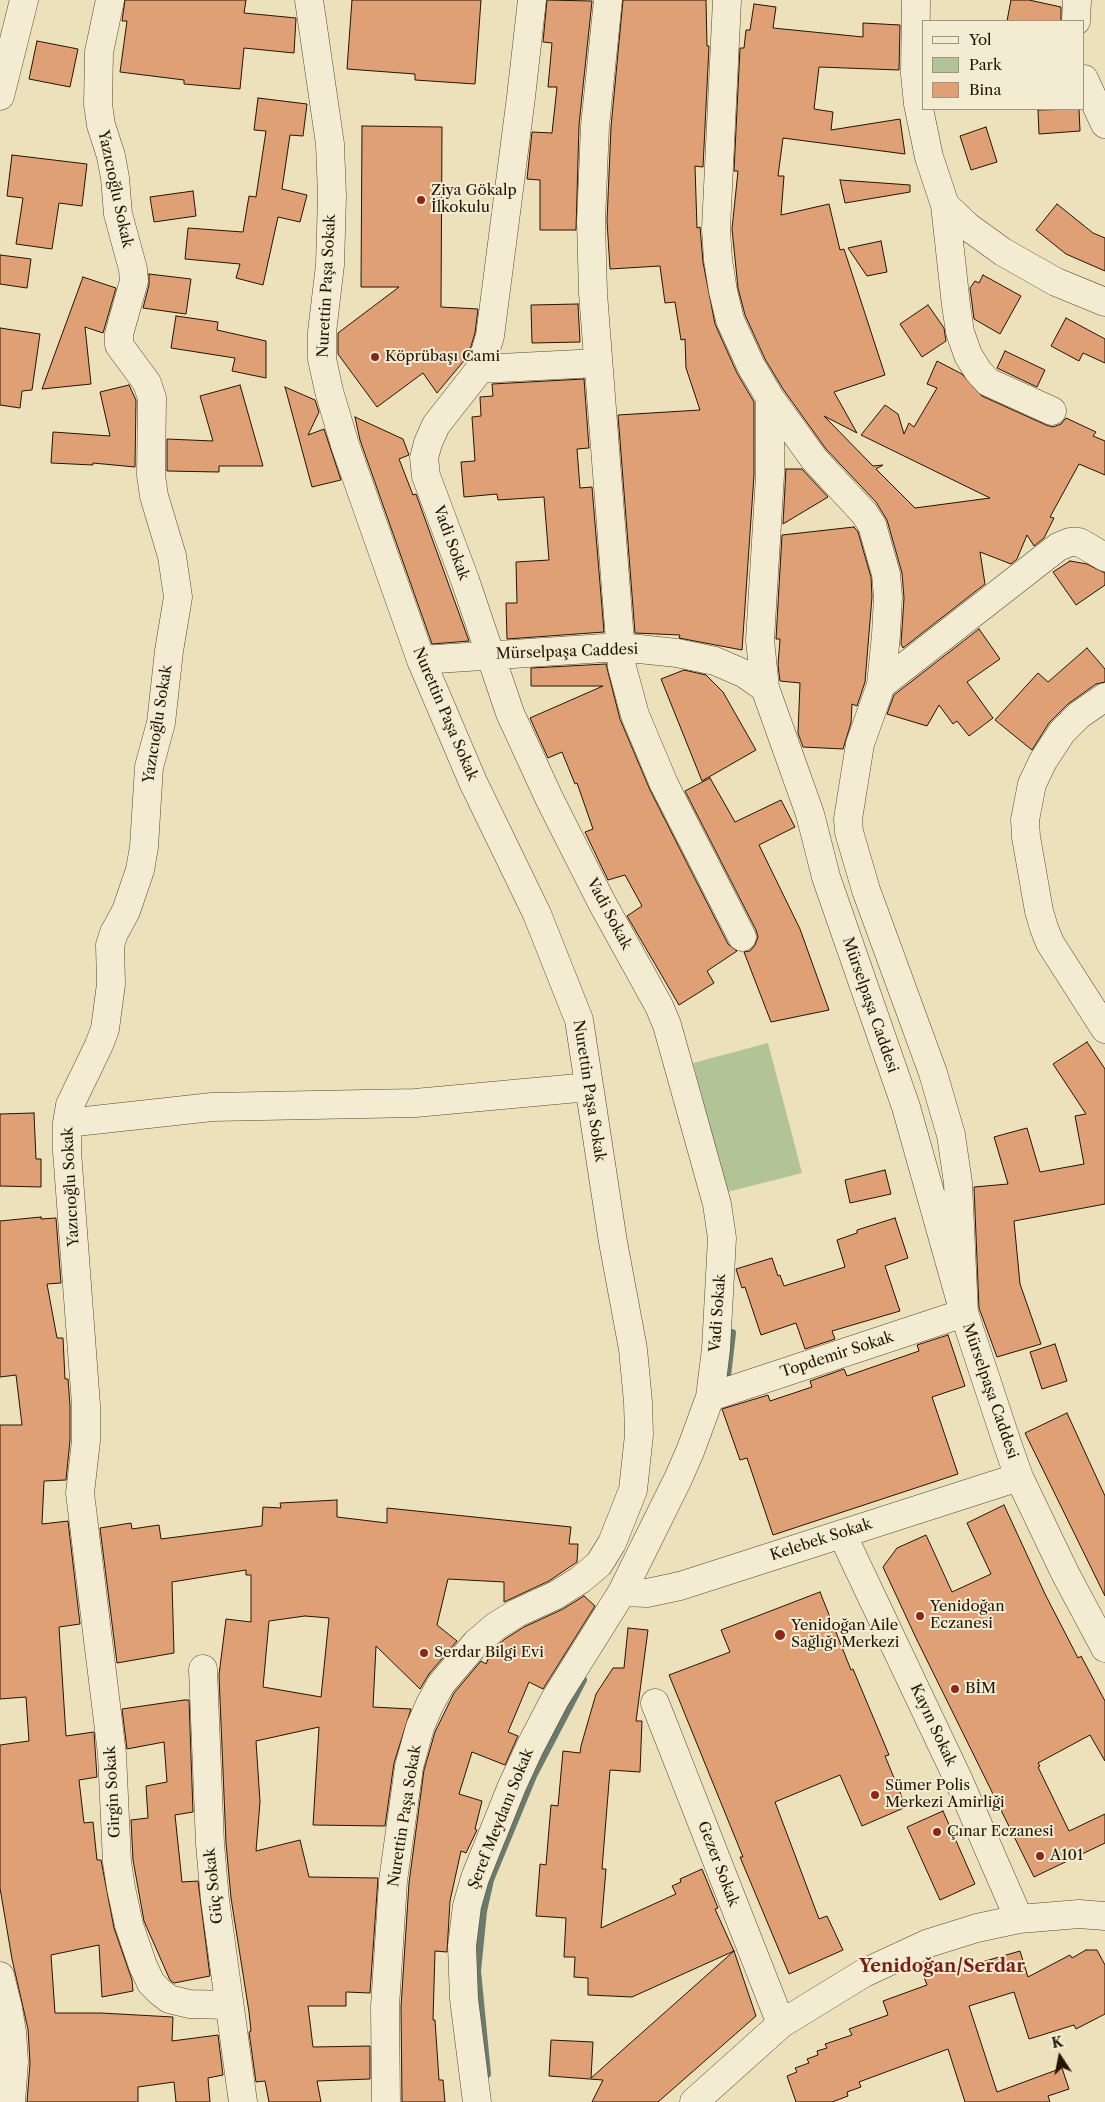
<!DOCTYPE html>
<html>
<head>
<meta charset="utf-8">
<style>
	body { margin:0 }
	#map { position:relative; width:1105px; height:2102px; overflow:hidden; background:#ede1bc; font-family:"Libre Caslon Text",serif }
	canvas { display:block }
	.legend { position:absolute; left:922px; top:20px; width:162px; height:90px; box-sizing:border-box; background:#f3ecd3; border:1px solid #a0967f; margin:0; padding:6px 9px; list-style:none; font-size:15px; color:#241502 }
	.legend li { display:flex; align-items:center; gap:10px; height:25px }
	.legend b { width:25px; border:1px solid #a0967f }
	.north { position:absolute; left:1035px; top:2032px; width:50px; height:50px; -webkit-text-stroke:4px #f3ecd3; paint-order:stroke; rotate:349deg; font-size:14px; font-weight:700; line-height:20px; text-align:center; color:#241502 }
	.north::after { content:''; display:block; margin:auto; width:18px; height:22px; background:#241502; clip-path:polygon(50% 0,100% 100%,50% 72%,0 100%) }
</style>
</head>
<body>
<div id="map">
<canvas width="1105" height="2102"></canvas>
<ul class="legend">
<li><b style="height:6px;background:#f3ecd3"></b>Yol</li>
<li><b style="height:14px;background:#b2c496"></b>Park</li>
<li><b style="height:14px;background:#dfa075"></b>Bina</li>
</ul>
<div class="north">K</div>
</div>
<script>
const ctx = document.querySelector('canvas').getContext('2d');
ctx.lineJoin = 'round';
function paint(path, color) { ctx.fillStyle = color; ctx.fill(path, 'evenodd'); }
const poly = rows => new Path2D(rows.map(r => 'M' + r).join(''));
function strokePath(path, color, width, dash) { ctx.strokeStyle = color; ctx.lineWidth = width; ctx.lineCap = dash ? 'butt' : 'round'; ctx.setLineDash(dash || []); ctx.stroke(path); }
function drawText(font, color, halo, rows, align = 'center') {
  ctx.font = font + ' "Libre Caslon Text",serif'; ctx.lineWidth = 4; ctx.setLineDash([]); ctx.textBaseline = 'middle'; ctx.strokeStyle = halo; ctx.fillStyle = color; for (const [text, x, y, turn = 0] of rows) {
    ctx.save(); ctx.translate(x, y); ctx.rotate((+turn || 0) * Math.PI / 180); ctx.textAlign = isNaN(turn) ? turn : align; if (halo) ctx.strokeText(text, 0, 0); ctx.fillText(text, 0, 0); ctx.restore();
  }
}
paint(poly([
	[768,1043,802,1173,727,1192,693,1063]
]), '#b2c496');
strokePath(poly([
	[727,1376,732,1333],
	[487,2074,477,1971,483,1911,490,1880,533,1776,583,1680]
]), '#6a7a6c', 8);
const building = poly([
	[125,0,246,0,244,13,296,18,294,53,244,48,240,89,184,84,184,80,120,72,127,21,122,21,125,0],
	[352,0,481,0,475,84,415,80,415,74,347,69,352,0],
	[547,0,592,1,579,125,576,230,540,230,540,180,527,179,532,132,552,133,557,87,548,87,552,43,543,42,547,0],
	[623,0,706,0,707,46,709,46,703,167,695,166,697,228,700,227,703,262,715,324,737,373,754,402,754,475,742,650,679,638,680,635,635,633,618,415,700,410,686,368,685,339,681,340,675,302,665,303,660,266,610,269,607,221,611,127,623,0],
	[1011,0,1029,0,1061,7,1061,21,1007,21,1011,0],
	[754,4,776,7,773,28,863,37,863,23,900,25,899,70,819,67,814,109,833,112,831,130,900,119,905,154,783,138,778,176,784,176,781,215,829,204,840,250,844,249,885,375,834,392,857,433,824,416,873,466,883,465,876,469,915,508,990,498,861,435,885,405,898,414,904,434,909,423,914,427,937,388,927,384,937,361,962,374,982,396,1046,425,1053,427,1061,424,1066,418,1096,432,1093,436,1105,441,1105,475,1079,464,1050,517,1054,518,1044,538,1034,546,1027,535,1017,559,1011,564,980,552,985,584,903,648,901,644,904,598,902,573,887,520,876,502,826,449,783,389,765,359,745,315,738,288,732,229,738,171,734,171,740,48,744,48,746,30,750,30,754,4],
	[37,41,78,49,70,87,29,79,37,41],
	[258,98,307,104,303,136,290,135,282,189,307,195,300,222,278,217,263,285,236,278,240,264,185,259,188,228,243,232,249,196,256,197,266,131,254,130,258,98],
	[1079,109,1080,131,1039,134,1038,110,1079,109],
	[362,126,442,127,441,307,478,309,475,333,468,356,437,393,423,373,377,407,338,354,338,333,399,287,361,287,362,126],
	[986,127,997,162,971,170,960,136,986,127],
	[12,155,87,164,82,206,59,203,52,249,16,244,23,198,7,196,12,155],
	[840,180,910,185,910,192,845,203,840,180],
	[193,191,196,216,154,222,150,197,193,191],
	[1057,204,1093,233,1105,238,1105,271,1066,254,1036,230,1057,204],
	[881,241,887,272,867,276,848,248,881,241],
	[0,255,31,259,27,288,0,284,0,255],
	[149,274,191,279,186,314,143,308,149,285,149,274],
	[983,275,1021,296,1000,334,974,319,970,288,975,281,979,283,983,275],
	[83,277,116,288,103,333,85,327,91,384,42,389,83,277],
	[578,304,580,342,532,343,531,305,578,304],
	[928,305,944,328,946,341,922,357,900,324,928,305],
	[176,316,218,322,217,330,266,341,266,378,232,371,235,358,171,348,176,316],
	[1066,318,1105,339,1105,363,1083,353,1079,361,1051,346,1066,318],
	[0,328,40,334,32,390,22,391,20,408,0,405,0,328],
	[1005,351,1045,370,1037,387,997,368,1005,351],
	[584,379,589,448,577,449,580,488,592,487,604,632,507,639,506,603,517,603,516,562,549,560,544,497,498,500,497,494,464,497,461,462,475,461,472,417,481,416,480,397,493,396,492,384,584,379],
	[129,385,136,400,135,467,93,463,93,465,51,463,53,432,110,436,100,392,129,385],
	[240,385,263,466,219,466,219,472,167,471,167,439,213,441,200,396,240,385],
	[285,387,315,400,319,412,308,435,324,429,341,480,312,487,285,387],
	[355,417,403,439,409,455,399,459,413,495,416,494,469,641,432,644,360,440,355,417],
	[786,469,802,469,828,497,783,524,786,469],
	[854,527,858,532,871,577,872,597,865,682,857,706,852,704,851,723,843,749,803,747,798,733,800,683,780,681,778,665,780,639,776,639,782,535,854,527],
	[1070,561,1087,564,1105,573,1105,585,1076,605,1053,572,1070,561],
	[979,629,1000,659,967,682,993,718,969,736,957,721,953,724,939,705,927,726,887,714,894,695,979,629],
	[1087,648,1105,669,1105,682,1096,684,1068,704,1049,723,1032,750,995,720,1038,673,1048,682,1087,648],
	[606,664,620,719,650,790,728,944,737,951,707,971,714,983,679,1005,627,916,642,906,625,875,608,880,585,832,593,829,577,783,575,784,562,752,548,758,530,718,603,686,531,686,531,668,606,664],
	[684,670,706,675,723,692,756,750,702,781,661,679,684,670],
	[710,778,735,822,781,800,795,827,759,845,800,929,829,1010,771,1022,744,952,750,951,755,945,758,937,756,930,685,791,710,778],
	[1087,1042,1105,1069,1105,1204,1014,1221,1020,1284,1041,1344,997,1357,979,1308,974,1187,1008,1184,994,1137,1027,1128,1040,1172,1084,1164,1075,1116,1086,1114,1053,1064,1087,1042],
	[34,1113,36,1159,41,1159,41,1187,0,1186,0,1114,34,1113],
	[885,1170,891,1194,850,1203,845,1180,885,1170],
	[41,1217,41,1219,56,1218,61,1283,47,1284,57,1338,63,1338,65,1379,68,1379,70,1406,70,1440,66,1480,44,1481,42,1524,68,1521,80,1624,59,1627,66,1736,94,1732,97,1777,79,1780,84,1823,93,1822,97,1860,101,1860,114,1928,132,1980,133,1991,102,1997,99,1945,51,1955,55,2013,101,2013,173,2017,172,2041,218,2035,223,2075,208,2078,210,2102,176,2102,174,2082,138,2087,138,2102,27,2102,30,2063,28,2029,12,1959,0,1888,0,1745,29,1741,26,1697,0,1699,0,1425,22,1425,16,1375,0,1377,0,1221,41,1217],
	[895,1218,908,1258,885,1266,900,1311,832,1331,835,1339,805,1349,796,1323,761,1335,745,1287,742,1288,736,1269,772,1258,778,1276,780,1275,784,1286,845,1267,837,1240,857,1233,857,1230,895,1218],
	[948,1335,965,1386,932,1397,958,1474,773,1535,747,1458,740,1460,722,1409,768,1395,770,1401,812,1387,810,1381,844,1369,847,1376,919,1351,917,1345,948,1335],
	[1055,1344,1067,1381,1042,1389,1030,1352,1055,1344],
	[1067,1413,1105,1496,1105,1596,1025,1433,1067,1413],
	[337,1500,337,1517,387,1523,387,1508,571,1527,569,1544,578,1544,577,1562,549,1581,504,1602,504,1582,448,1579,437,1625,457,1641,429,1674,420,1689,376,1646,373,1707,411,1709,394,1763,385,1826,313,1825,319,1727,256,1741,260,1802,256,1851,300,1840,309,1877,378,1878,370,1993,346,1992,346,2006,308,2006,313,2047,370,2046,370,2079,317,2081,321,2102,269,2102,265,2081,256,2082,249,2032,251,2031,249,2012,231,1898,226,1843,219,1675,226,1619,251,1622,251,1575,246,1575,246,1570,172,1582,174,1653,117,1663,100,1528,131,1523,132,1529,159,1525,161,1539,262,1526,263,1507,281,1508,280,1503,337,1500],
	[305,1616,329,1618,321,1697,263,1687,269,1621,305,1616],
	[1004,1505,1045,1594,1078,1658,1081,1656,1105,1701,1105,1761,1090,1735,1038,1763,1040,1766,1038,1767,1069,1831,1105,1814,1105,1843,1034,1877,916,1638,883,1567,897,1548,926,1535,952,1592,991,1574,967,1523,1004,1505],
	[820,1592,851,1670,853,1669,889,1755,885,1756,906,1807,862,1826,840,1775,775,1802,819,1919,827,1916,843,1950,789,1974,740,1857,743,1857,669,1675,730,1652,721,1630,820,1592],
	[584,1596,595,1606,543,1689,529,1682,508,1732,518,1736,505,1765,472,1752,459,1794,482,1801,475,1829,477,1830,466,1853,461,1851,450,1901,447,1952,435,1951,433,2020,435,2020,439,2080,443,2080,445,2102,402,2102,401,2007,409,1883,424,1770,435,1732,454,1693,481,1661,486,1664,492,1650,505,1639,524,1627,563,1609,584,1596],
	[628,1628,648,1630,636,1721,642,1721,640,1772,610,1770,602,1869,606,1869,601,1928,676,1894,672,1886,681,1882,680,1879,702,1869,718,1908,715,1909,734,1951,632,1997,588,1995,588,1978,574,1977,575,1957,564,1957,566,1918,536,1916,540,1864,546,1865,551,1805,558,1806,563,1751,580,1753,581,1746,596,1694,613,1668,624,1668,628,1628],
	[184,1700,189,1700,193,1812,175,1815,182,1882,198,1881,210,1976,174,1983,170,1980,144,1921,133,1860,131,1820,148,1818,146,1786,167,1782,164,1742,127,1749,122,1709,184,1700],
	[943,1811,975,1884,940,1900,907,1827,943,1811],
	[1086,1950,1097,1950,1105,1965,1105,2014,1076,2029,1074,2025,1029,2039,1014,1992,969,2006,997,2092,1062,2068,1069,2089,1048,2096,1050,2102,965,2102,948,2049,859,2082,861,2087,847,2092,848,2096,832,2102,796,2102,787,2076,797,2072,795,2068,809,2063,807,2059,818,2055,817,2051,827,2048,825,2044,852,2035,849,2029,888,2015,883,2001,927,1985,924,1977,960,1965,961,1968,1020,1951,1028,1977,1070,1955,1072,1958,1086,1950],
	[734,1951,756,2016,658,2102,592,2102,603,2080,549,2076,551,2040,593,2042,591,2078,734,1951]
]);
paint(building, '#dfa075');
strokePath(building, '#241502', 1);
const minor = poly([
	[110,0,99,52,98,104,101,125,111,156,115,178,118,214,133,269,134,281,119,334,119,345,147,383,152,398,151,475,154,496,172,556,178,597,169,651,161,723,149,767,144,847,140,870,126,911,114,933,110,945,111,984,105,1029,99,1045,70,1105,67,1123,67,1151,86,1405,86,1441,80,1493,112,1754,117,1862,121,1888,129,1925,143,1966,151,1983,160,1992,169,1999,189,2004,229,2005],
	[309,0,330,144,332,196,330,265,322,332,322,359,329,391,345,445,421,660,473,782,537,914,579,1020,613,1242,633,1349,638,1402,639,1435,633,1490,612,1543,599,1564,580,1580,556,1595,517,1613,496,1626,476,1643,441,1684,430,1704,420,1727,409,1767,393,1881,385,2007,386,2102],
	[608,0,595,126,591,221,593,293,622,667,635,715,664,784,742,937],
	[916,0,915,74,918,104,929,157,945,205,967,226,1003,252,1056,282,1105,302],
	[1076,21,1077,0],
	[1084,79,1105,124],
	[0,96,24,0],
	[945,205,956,305,960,332,968,355,978,371,988,382,1052,411],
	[480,369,598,363],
	[421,660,620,647,677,653,715,661,745,674,765,688,810,814,826,877,906,1107,964,1313,1008,1446,1019,1477,1065,1573,1105,1648],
	[881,685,1058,547,1070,542,1079,542,1105,557],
	[765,688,760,640,770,475,770,398],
	[1105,697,1079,715,1062,732,1043,761,1032,784,1025,820,1026,837,1039,911,1044,928,1050,943,1105,1029],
	[67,1123,212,1107,415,1103,589,1087],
	[710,1397,964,1313,958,1183,951,1135,933,1073,866,890,849,832,848,819,860,744,881,685,886,635,888,597,886,574,872,525,864,513,814,459,770,398,751,366,730,320,723,291,718,260,716,229,727,0],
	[842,1534,959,1781,1019,1919],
	[622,1592,647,1593,680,1586,1019,1477],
	[203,1669,210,1844,215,1900,243,2102],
	[655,1703,781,2024],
	[0,1976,8,2008,12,2032,14,2062,11,2102],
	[477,2102,464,1999,462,1946,467,1906,475,1878,512,1786,530,1747,555,1699,622,1592,678,1479,691,1449,710,1397,716,1349,722,1238,717,1204,667,1025,659,1006,601,901,549,798,510,713,465,580,426,476,424,458,428,443,436,425,480,369,490,336,521,97,532,0],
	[694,2102,781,2024,864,1973,929,1943,977,1928,1019,1919,1079,1914,1105,1916]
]);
strokePath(minor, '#564830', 29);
strokePath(minor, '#f3ecd3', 28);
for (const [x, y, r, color] of [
	[421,200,5,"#8f2418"],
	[375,357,5,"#8f2418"],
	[920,1616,5,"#8f2418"],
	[780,1635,6,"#8f2418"],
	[424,1653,5,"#8f2418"],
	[955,1689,5,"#8f2418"],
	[875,1795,5,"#8f2418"],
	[937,1832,5,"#8f2418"],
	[1040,1856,5,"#8f2418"]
]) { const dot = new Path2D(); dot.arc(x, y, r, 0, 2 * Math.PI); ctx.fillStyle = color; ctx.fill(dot); strokePath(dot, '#f3ecd3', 2); }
drawText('15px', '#241502', '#f3ecd3', [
	["Yazıcıoğlu Sokak",115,189,78],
	["Nurettin Paşa Sokak",327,286,-87],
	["Vadi Sokak",451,543,70],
	["Mürselpaşa Caddesi",567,652,-2],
	["Nurettin Paşa Sokak",445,714,67],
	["Yazıcıoğlu Sokak",158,724,-81],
	["Vadi Sokak",609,914,62],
	["Mürselpaşa Caddesi",870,1005,71],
	["Nurettin Paşa Sokak",589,1091,81],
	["Yazıcıoğlu Sokak",71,1187,-93],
	["Vadi Sokak",718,1313,-86],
	["Topdemir Sokak",837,1355,-18],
	["Mürselpaşa Caddesi",990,1391,71],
	["Kelebek Sokak",821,1540,-18],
	["Kayın Sokak",933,1725,65],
	["Girgin Sokak",113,1792,-93],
	["Nurettin Paşa Sokak",405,1816,-81],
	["Şeref Meydanı Sokak",501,1819,-68],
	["Gezer Sokak",718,1864,69],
	["Güç Sokak",214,1886,-96]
]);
drawText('15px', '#241502', '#f3ecd3', [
	["Ziya Gökalp",431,191],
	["İlkokulu",431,208],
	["Köprübaşı Cami",385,357],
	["Yenidoğan",930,1607],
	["Eczanesi",930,1624],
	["Yenidoğan Aile",791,1626],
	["Sağlığı Merkezi",791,1643],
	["Serdar Bilgi Evi",434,1653],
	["BİM",965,1689],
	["Sümer Polis",885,1786],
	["Merkezi Amirliği",885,1803],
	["Çınar Eczanesi",947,1832],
	["A101",1050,1856]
], 'left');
drawText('bold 18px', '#7a1f14', '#f3ecd3', [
	["Yenidoğan/Serdar",942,1967]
]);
</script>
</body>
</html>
